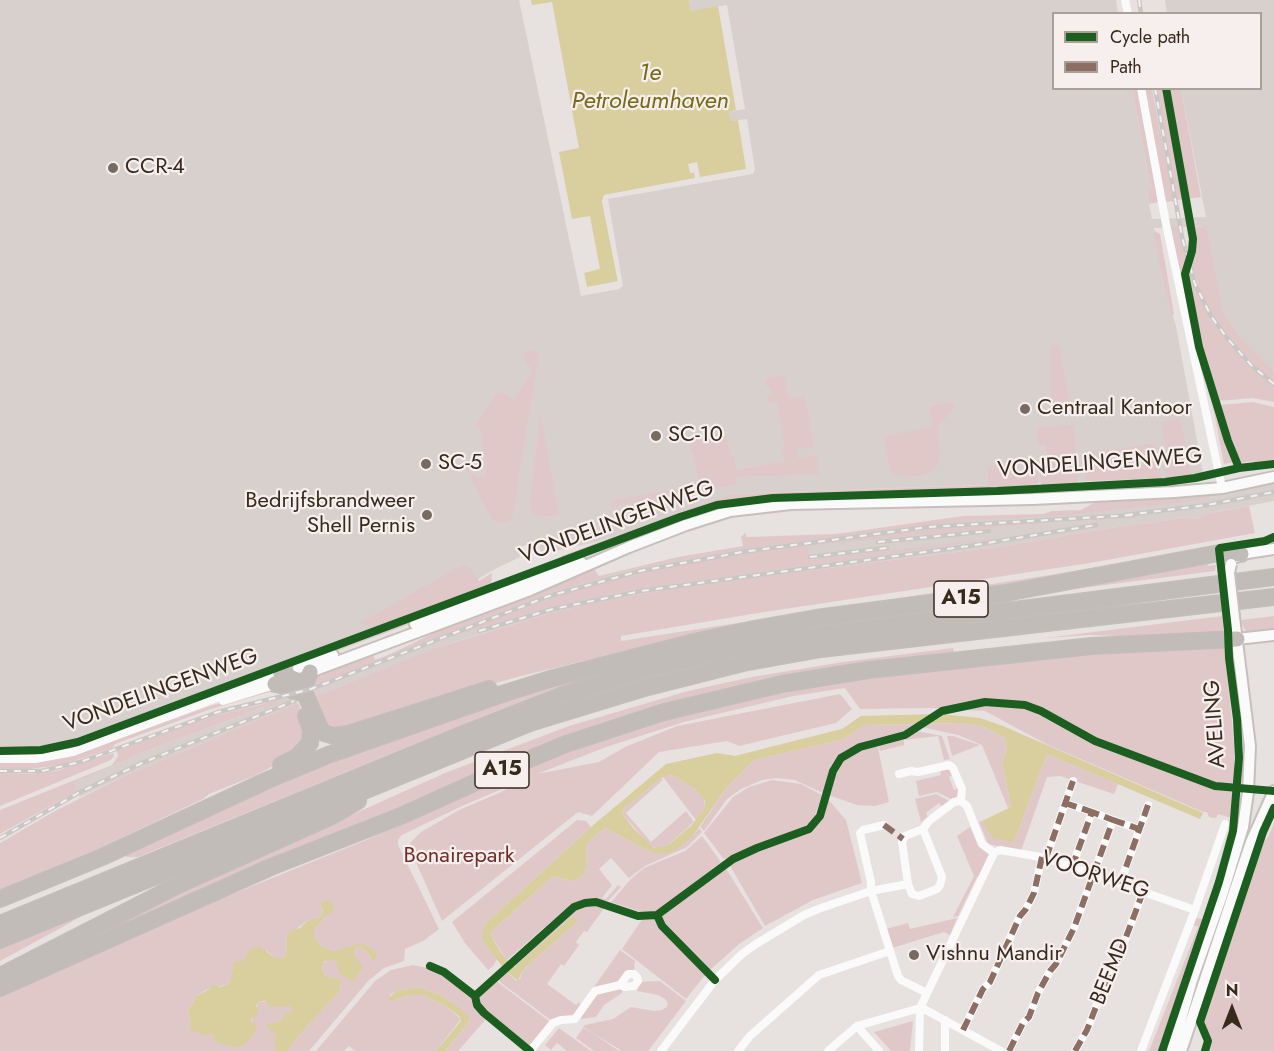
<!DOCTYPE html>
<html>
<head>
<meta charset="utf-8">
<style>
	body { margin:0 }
	#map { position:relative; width:1274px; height:1051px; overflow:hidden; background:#e7e1e0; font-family:Jost,sans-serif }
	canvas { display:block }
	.legend { position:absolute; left:1052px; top:12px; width:210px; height:78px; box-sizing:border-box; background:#f6efed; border:2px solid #aaa09a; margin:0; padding:8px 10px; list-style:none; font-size:18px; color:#392a1e }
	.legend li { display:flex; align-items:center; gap:12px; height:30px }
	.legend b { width:30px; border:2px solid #aaa09a }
	.north { position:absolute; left:1202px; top:979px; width:60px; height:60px; -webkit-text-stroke:4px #f6efed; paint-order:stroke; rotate:0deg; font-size:16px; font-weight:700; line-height:24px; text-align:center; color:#392a1e }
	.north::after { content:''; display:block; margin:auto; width:21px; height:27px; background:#392a1e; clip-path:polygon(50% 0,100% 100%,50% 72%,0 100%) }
</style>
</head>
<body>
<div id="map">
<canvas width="1274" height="1051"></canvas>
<ul class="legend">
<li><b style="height:8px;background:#1b5e20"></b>Cycle path</li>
<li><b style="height:8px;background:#8d6e63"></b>Path</li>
</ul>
<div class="north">N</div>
</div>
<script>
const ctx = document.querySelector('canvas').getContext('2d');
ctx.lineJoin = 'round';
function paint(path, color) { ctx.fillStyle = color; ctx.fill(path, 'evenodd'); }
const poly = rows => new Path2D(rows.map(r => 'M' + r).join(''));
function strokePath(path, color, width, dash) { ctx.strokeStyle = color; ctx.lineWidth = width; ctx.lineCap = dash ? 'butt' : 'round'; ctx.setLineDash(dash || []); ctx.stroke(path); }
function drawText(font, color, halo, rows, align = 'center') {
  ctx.font = font + ' Jost,sans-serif'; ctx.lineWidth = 4.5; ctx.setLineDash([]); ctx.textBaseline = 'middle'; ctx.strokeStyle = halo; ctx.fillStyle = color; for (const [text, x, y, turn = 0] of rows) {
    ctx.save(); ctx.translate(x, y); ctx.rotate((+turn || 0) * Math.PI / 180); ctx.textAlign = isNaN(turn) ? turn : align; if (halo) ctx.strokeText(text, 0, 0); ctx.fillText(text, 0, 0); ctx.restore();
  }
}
paint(poly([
	[0,0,519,0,581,296,619,289,623,286,608,199,753,174,755,170,747,119,731,121,729,112,745,109,727,5,691,11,689,0,1116,0,1118,13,1054,14,1054,88,1132,89,1151,188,1146,190,1152,219,1206,217,1181,89,1260,88,1260,14,1167,13,1165,0,1274,0,1274,389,1258,377,1228,346,1238,337,1223,315,1207,226,1154,228,1164,287,1176,326,1203,473,1171,478,730,494,625,533,596,542,541,554,539,542,518,547,520,557,493,570,439,603,77,738,71,742,49,747,46,745,17,747,17,745,0,744],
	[1274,482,1274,501,1201,515,1201,518,1191,519,1190,517,1096,530,1012,545,692,585,608,600,554,612,454,642,311,698,309,686,392,654,466,621,597,577,730,549,958,519,1054,514,1201,497],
	[286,694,294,695,298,703,122,777,80,797,73,783,151,749,235,718,239,718,238,716,263,707,265,703,205,718,117,751,117,747,233,706]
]), '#d8d0cd');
paint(poly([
	[1132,89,1138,89,1159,202,1149,204,1146,189,1151,188],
	[1145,89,1152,89,1174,201,1165,202],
	[1157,89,1164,89,1184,199,1177,200],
	[1167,89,1181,89,1201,197,1188,199],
	[1207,226,1223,312,1239,336,1274,371,1274,382,1255,367,1237,348,1217,323,1203,298,1190,262,1195,246,1192,227],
	[1170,227,1179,227,1186,260,1183,273,1198,352,1216,401,1212,402,1196,354],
	[1153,230,1160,234,1174,314,1172,317,1164,287],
	[1188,268,1196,288,1211,320,1238,355,1274,387,1274,402,1253,398,1218,401,1200,345,1188,277],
	[1053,344,1058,345,1060,349,1071,412,1066,416,1055,417,1051,412,1050,351],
	[528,350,535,351,538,358,515,503,513,515,509,521,500,523,494,521,486,509,463,462,468,462,470,474,474,474,475,477,486,476,481,429,476,429,476,425,497,393,501,392,514,400,533,371,522,356],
	[784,375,789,399,805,396,814,447,796,450,798,458,816,455,819,474,736,477,736,485,706,489,699,484,693,451,691,451,689,441,726,434,730,457,734,456,736,470,784,461,782,447,785,446,777,402,768,403,767,395,772,394,770,386,766,386,765,379],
	[952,402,955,407,938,426,940,456,937,467,924,475,906,477,891,473,884,439,887,435,931,427,933,423,929,409,931,406],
	[1253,402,1274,407,1274,460,1254,464,1253,461,1240,463,1228,431,1220,405],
	[1217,406,1225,435,1234,462,1224,464,1213,407],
	[540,411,559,515,539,517,533,514,530,504],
	[1180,418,1190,469,1189,473,1191,475,1167,478,1165,468,1169,467,1161,422],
	[1074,425,1078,481,1076,484,1041,485,1040,470,1048,465,1048,456,1046,455,1046,445,1037,445,1037,427],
	[1155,443,1161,478,1086,481,1085,454],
	[988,466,1005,466,1010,470,1017,471,1038,471,1038,484,1016,487,806,494,738,499,695,510,571,556,562,558,561,556,730,494,988,485],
	[680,488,682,494,613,506,611,505,613,500],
	[1009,492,1009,493,774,502,614,545,564,562,701,511,744,502,773,499],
	[1216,492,1216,494,1208,495,1211,498,1177,503,1062,516,977,520,929,525,751,548,681,560,617,573,549,593,309,688,312,676,321,673,321,676,323,675,322,673,371,650,375,660,388,655,434,633,432,628,569,578,570,580,594,569,599,576,678,557,743,546,741,537,745,533,747,537,836,534,963,516,1043,514,1052,511,1081,510,1099,500],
	[1249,506,1255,533,1090,563,758,613,621,636,621,641,1050,575,1214,547,1142,562,984,589,806,613,699,633,521,676,432,701,365,724,328,730,311,698,439,647,554,612,608,600,692,585,1012,545,1096,530,1190,517,1191,519,1201,518,1201,515],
	[1059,521,808,546,810,560,1023,535,623,591,529,613,453,636,522,608,570,592,673,565,745,554,935,529,979,524],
	[1207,562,1208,566,1216,565,1215,571,1002,598],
	[462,565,468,566,479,581,492,573,491,585,78,740,64,744,47,748,24,750,0,749,0,744,17,745,17,747,46,745,49,747,71,742,77,738,370,628,360,623],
	[498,587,483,597,274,674,272,672,275,669],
	[1223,616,1224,634,1120,636,1089,635,1045,638],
	[1274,616,1274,630,1250,633,1245,630,1242,624,1241,620],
	[953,648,954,653,982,652,654,713,34,967,127,917,238,866,445,773,569,726,688,691,752,677,843,662],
	[1225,648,1234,743,1234,785,1214,782,1145,757,1089,734,1032,703,1029,708,1089,741,1130,757,1212,787,1235,791,1231,818,1218,814,1216,818,1209,817,1207,812,1203,812,1048,745,985,711,933,708,860,709,845,688,793,696,684,722,606,747,537,774,599,762,625,747,677,726,840,694,852,709,836,723,739,746,727,741,659,752,592,816,578,812,442,921,415,860,410,843,421,832,459,810,499,793,530,777,462,806,402,835,398,840,398,845,439,929,423,941,405,949,404,961,384,968,369,980,309,1051,287,1051,307,1026,340,991,341,981,337,978,327,977,323,973,322,964,329,960,334,960,337,964,354,955,355,948,360,947,367,952,371,960,364,944,334,951,321,946,314,937,314,930,326,915,321,907,323,912,320,917,307,921,287,936,286,956,282,958,275,958,267,951,244,960,232,968,232,979,228,984,206,990,196,996,188,1012,191,1024,198,1032,208,1036,210,1033,214,1036,213,1038,251,1022,259,1001,289,1005,293,1010,283,1021,275,1024,277,1033,277,1051,0,1051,0,994,161,923,366,840,523,767,666,717,731,701,849,680,1010,660,1123,651],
	[267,673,269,675,80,746,36,756,0,756,0,752,36,753,79,743],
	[579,680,483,716,138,857,127,857,124,854,315,765,450,716],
	[275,688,273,691,208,710,115,744,112,748,62,765,21,770,0,769,0,763,31,763,67,757,210,706],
	[276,701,278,704,264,709,263,707,239,716,236,719,235,718,151,749,74,783,77,791,0,834,0,810,112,765,118,756,117,751,205,718],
	[298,703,309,730,298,753,254,776,209,794,203,799,98,849,0,890,0,843,55,811,122,777],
	[962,723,984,727,1005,738,1007,750,1002,762,1011,807,1008,808,982,745,958,735,922,727,925,724],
	[914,724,904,732,869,740,846,750,837,758,830,767,823,793,795,780,777,778,762,780,741,789,727,799,704,831,700,827,727,787,754,760,844,739,864,725],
	[916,731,942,736,950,759,944,760,938,736,904,740,904,745,880,751,878,743,901,738],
	[947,736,953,736,980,745,952,756],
	[877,743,889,802,875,806,857,805,828,795,833,776,841,760,855,750],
	[113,753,114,756,111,760,0,806,0,773,29,774,56,771],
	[1047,754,1118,784,1115,792,1114,794,1060,776,1047,777,1021,851,988,844,979,822,982,821,984,824,1014,842],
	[943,768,950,769,953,775,949,777,954,790,959,788,957,796,953,800,937,792,919,796,916,781,941,775,940,769],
	[670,775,675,776,696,790,704,799,705,807,696,820,663,777],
	[661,778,663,780,626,813,651,842,686,811,694,822,667,846,659,849,650,846,622,813,624,809],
	[772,780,801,784,822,795,813,821,801,829,752,846,727,859,723,858,704,833,733,797,749,787],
	[936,794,951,802,943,808,939,803,926,813,928,817,921,822,915,799],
	[827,798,846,820,862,883,813,900,765,926,729,864,748,853,810,831,820,821],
	[1270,819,1271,820,1264,841,1268,837,1274,823,1274,1051,1209,1051,1210,1044,1206,1051,1209,1042,1201,1021],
	[577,820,586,821,591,827,485,924,483,942,497,959,493,966,488,970,465,943,452,922],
	[970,827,978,845,990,853,980,876,977,877,958,916,953,917,974,876,957,836],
	[605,828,655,854,694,834,699,828,702,832,687,847,645,866,629,878,611,858,599,869,612,885,602,898,606,899,618,885,621,887,608,901,587,899,571,904,507,960,491,936,492,931,553,876,572,881,578,879,584,874,587,866,586,844],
	[702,836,721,862,667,904,656,911,645,913,611,902,631,879,644,868,685,851],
	[725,867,763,928,739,944,710,970,664,924,662,916,709,878],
	[590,904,605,907,587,932,584,931,576,942,579,945,564,966,561,964,547,984,576,1005,579,1002,581,1007,575,1016,552,1021,496,979,505,970,516,981,520,979,522,971,577,922,572,917,518,966,511,965,570,912],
	[99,906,59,929,0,961,0,946],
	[655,917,663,931,706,974,686,999,622,949,643,918],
	[957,918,950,935,944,932,892,948,886,929,908,923,910,929],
	[1196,918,1202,919,1203,923,1160,1051,1149,1051,1198,927,1194,925],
	[620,950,635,961,634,971,624,973,619,982,594,987],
	[413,965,433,969,444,974,470,995,479,1011,487,1018,458,1051,445,1051,470,1021,450,1001,438,994,418,987,396,991,390,995,392,1001,409,995,423,995,446,1006,461,1019,436,1051,355,1051,349,1046,344,1051,316,1051,375,981,391,970],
	[495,980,549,1021,529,1048,489,1016,479,1004,479,995],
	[660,981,686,1001,648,1051,622,1051,583,1027,585,1025,613,1019,631,1007,654,1011,662,1010,667,1007,668,1003,665,999,658,995,637,991,640,982],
	[619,988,622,990,622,993,604,1005,596,1017,580,1019,597,993,618,990],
	[913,1021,910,1051,891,1051,874,1032],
	[559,1028,591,1051,567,1051,557,1043,551,1050,545,1045],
	[583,1028,594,1034,619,1051,594,1051,576,1038]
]), '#e1c8c8');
paint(poly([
	[531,0,689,0,691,11,718,6,736,110,729,112,731,121,738,120,747,169,604,195,602,201,618,282,587,287,584,273,600,269,590,216,572,219,559,152,579,148,552,2,532,5],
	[941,714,980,718,1003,726,1203,813,1200,819,1047,754,1014,842,993,838,982,821,1011,807,1002,762,1007,750,1005,738,984,727,962,723,864,725,844,739,754,760,727,787,694,834,684,844,671,852,655,854,605,828,586,844,587,866,584,874,578,879,572,881,553,876,492,931,491,936,500,951,511,965,515,967,572,917,577,919,577,922,522,971,518,981,505,970,483,942,482,935,485,924,591,827,666,764,717,753,735,756,782,744,842,729,861,716],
	[670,775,675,776,696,790,705,801,705,807,692,825,679,836,667,846,654,848,634,829,622,813,624,809,661,778],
	[325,901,329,901,334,907,333,912,326,915,314,930,314,937,321,946,334,951,357,944,364,944,375,951,377,956,373,961,367,952,360,947,355,948,354,955,363,967,353,982,339,973,337,964,334,960,325,961,322,965,323,973,327,977,337,978,341,981,340,991,307,1026,287,1051,277,1051,274,1041,277,1033,270,1031,266,1024,283,1021,283,1015,293,1010,289,1005,287,1007,270,1007,265,1001,259,1001,256,1006,259,1011,255,1018,251,1019,251,1022,256,1024,257,1029,244,1046,234,1047,219,1043,213,1039,214,1036,210,1033,208,1036,189,1030,191,1024,188,1012,196,996,210,989,214,984,220,987,228,984,231,979,233,963,244,960,249,950,259,946,275,958,282,958,286,956,287,936,291,930,300,928,307,921,320,917,323,912,321,903],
	[418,987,438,994,450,1001,469,1016,469,1022,445,1051,436,1051,461,1021,460,1017,446,1006,423,995,409,995,392,1001,388,999,396,991]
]), '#d8ce9e');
paint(poly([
	[738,120,741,120,750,169,748,172,606,197,621,282,618,285,585,290,581,274,584,273,587,287,618,281,602,201,604,195,695,178,694,173,690,173,688,164,697,162,700,177,746,169]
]), '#e7e1e0');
const secondary = poly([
	[1237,557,1241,554,1274,549],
	[415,624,581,562],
	[1237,639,1274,635],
	[298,668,333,655],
	[310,672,530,590,629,547,686,525,730,511,791,504,1033,499,1174,492,1222,488,1274,477],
	[1172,1051,1192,980,1223,892,1243,827,1248,792,1250,746,1234,617],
	[1181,1051,1251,842,1274,791]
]);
const highway = poly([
	[281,674,297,680,303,689,320,728,324,733,334,736,348,734,489,689],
	[275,684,285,686,296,692],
	[303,689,310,672],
	[281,765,297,757,310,743,311,730,306,716],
	[0,899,102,857,270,779,328,755,505,693,550,679,694,642,754,629,816,618,1006,593,1219,553,1241,554],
	[0,924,465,733,563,695,643,670,741,647,794,638,1274,577],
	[0,940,530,723,648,687,743,663,821,649,1274,597],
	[0,976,178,885,332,816,358,801],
	[0,988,271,867,403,815,503,770,566,744,664,712,782,684,868,670,1092,646,1237,639]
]);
strokePath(secondary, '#c6bfbc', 14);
strokePath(highway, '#c3beba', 18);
strokePath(poly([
	[1125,0,1128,14],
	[1141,88,1166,224,1222,488],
	[223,701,278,684],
	[0,759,35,759,73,752,283,673],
	[899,774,911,771,918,772,949,765,953,768,962,789,961,801,954,802,929,821,923,829],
	[961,801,967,806,982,844,994,853],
	[1065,803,1092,812],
	[1113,820,1139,829],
	[884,825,863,830,860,833,871,882,871,891,898,976,901,980,927,993],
	[923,829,942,877,940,885,937,889,919,896,912,894,908,884,902,842,905,836,923,829],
	[994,853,1000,850,1046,858,1195,910],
	[1046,858,1073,781],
	[1120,884,1148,805],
	[945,1020,945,1051],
	[857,1026,879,1051],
	[963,1030,983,989,990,982,1020,916,1026,909,1034,893,1042,857],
	[530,1051,553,1023,561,1020,575,1019,595,991,620,985,625,987,634,986,638,981,637,977,634,974,628,974,620,985],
	[661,1051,715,980,742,954,756,944,804,915,821,908,871,891,908,884],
	[738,1051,750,1036,819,975,890,951],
	[828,1051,857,1026,920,1008,924,1009,1001,1051],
	[919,1051,920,1008,994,853],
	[1009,1051,1023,1023,1029,1017,1038,993,1050,971,1056,964,1074,928,1113,820,1092,812,1072,867],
	[1075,1051,1087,1030,1111,968,1117,961,1143,892],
	[1141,1051,1195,910,1225,824]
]), '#fbfafa', 8);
strokePath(secondary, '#fbfafa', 10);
strokePath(highway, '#c1bcb8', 15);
const rail = poly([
	[1139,0,1141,14],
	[1155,88,1182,237,1195,284,1211,316,1227,338,1252,366,1274,384],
	[1126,515,1207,505,1274,492],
	[878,542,989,531],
	[810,557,887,548],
	[479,631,553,609,641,591,969,546,1096,525],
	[0,771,42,771,80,762,218,712,311,689,549,596,640,571,742,552,928,527,1134,515],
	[0,838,78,793,142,763,294,701]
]);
strokePath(rail, '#c9c7c5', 4.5);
strokePath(rail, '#f6efed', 2, [7]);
const secondaryBridge = poly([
	[1231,564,1229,573,1234,617]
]);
strokePath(secondaryBridge, '#c6bfbc', 14, []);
strokePath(secondaryBridge, '#fbfafa', 10);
strokePath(poly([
	[1065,803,1092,812],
	[1113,820,1139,829],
	[884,825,903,839],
	[1046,858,1073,781],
	[1120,884,1148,805],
	[963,1030,983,989,990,982,1020,916,1026,909,1034,893,1042,857],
	[1009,1051,1023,1023,1029,1017,1038,993,1050,971,1056,964,1074,928,1113,820,1092,812,1072,867],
	[1075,1051,1087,1030,1111,968,1117,961,1143,892]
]), '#8d6e63', 6, [12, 6]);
strokePath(poly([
	[1166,88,1193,239,1192,251,1185,274,1199,347,1228,441,1239,468],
	[0,751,41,750,78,742,680,517,717,505,773,498,997,491,1165,482,1195,478,1239,468,1274,464],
	[657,915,662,926,715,980],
	[430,966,444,972,475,996,477,1005,484,1013,530,1051],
	[475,996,574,907,585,903,596,902,638,916,657,915,733,859,757,848,809,829,820,816,833,771,841,758,860,747,905,735,942,711,985,702,1025,705,1041,711,1095,741,1215,786,1274,791],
	[1162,1051,1219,882,1233,831,1239,758,1237,719,1229,658,1228,630,1219,549,1220,548,1265,541,1274,537],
	[1205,1051,1208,1041,1200,1022,1263,832,1274,808]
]), '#1b5e20', 8);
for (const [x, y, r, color] of [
	[113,168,6,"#766a62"],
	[1025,409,6,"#766a62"],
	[656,436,6,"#766a62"],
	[426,464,6,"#766a62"],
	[427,515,6,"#766a62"],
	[914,955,6,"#766a62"]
]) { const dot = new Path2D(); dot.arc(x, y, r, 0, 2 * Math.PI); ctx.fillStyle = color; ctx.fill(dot); strokePath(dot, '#f6efed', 2); }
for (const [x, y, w] of [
	[961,599,54],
	[502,770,54]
]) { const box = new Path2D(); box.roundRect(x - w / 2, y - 18, w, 36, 4.5); ctx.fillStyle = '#f6efed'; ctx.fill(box); strokePath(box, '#392a1e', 1.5); }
drawText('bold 21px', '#392a1e', null, [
	["A15",961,599],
	["A15",502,770]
]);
drawText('22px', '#392a1e', '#f6efed', [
	["CCR-4",125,168],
	["Centraal Kantoor",1037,409],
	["SC-10",668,436],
	["SC-5",438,464],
	["Bedrijfsbrandweer",415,502,"right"],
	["Shell Pernis",415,527,"right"],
	["Vishnu Mandir",926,955]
], 'left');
drawText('22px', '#392a1e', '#f6efed', [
	["VONDELINGENWEG",1100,464,-4],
	["VONDELINGENWEG",617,523,-20],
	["VONDELINGENWEG",161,691,-20],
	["AVELING",1216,724,-94],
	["VOORWEG",1095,876,18],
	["BEEMD",1111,972,-68]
]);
drawText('22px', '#712d27', '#f6efed', [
	["Bonairepark",459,857]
]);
drawText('italic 24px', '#776a17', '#f6efed', [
	["1e",650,74],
	["Petroleumhaven",650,102]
]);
</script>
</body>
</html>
